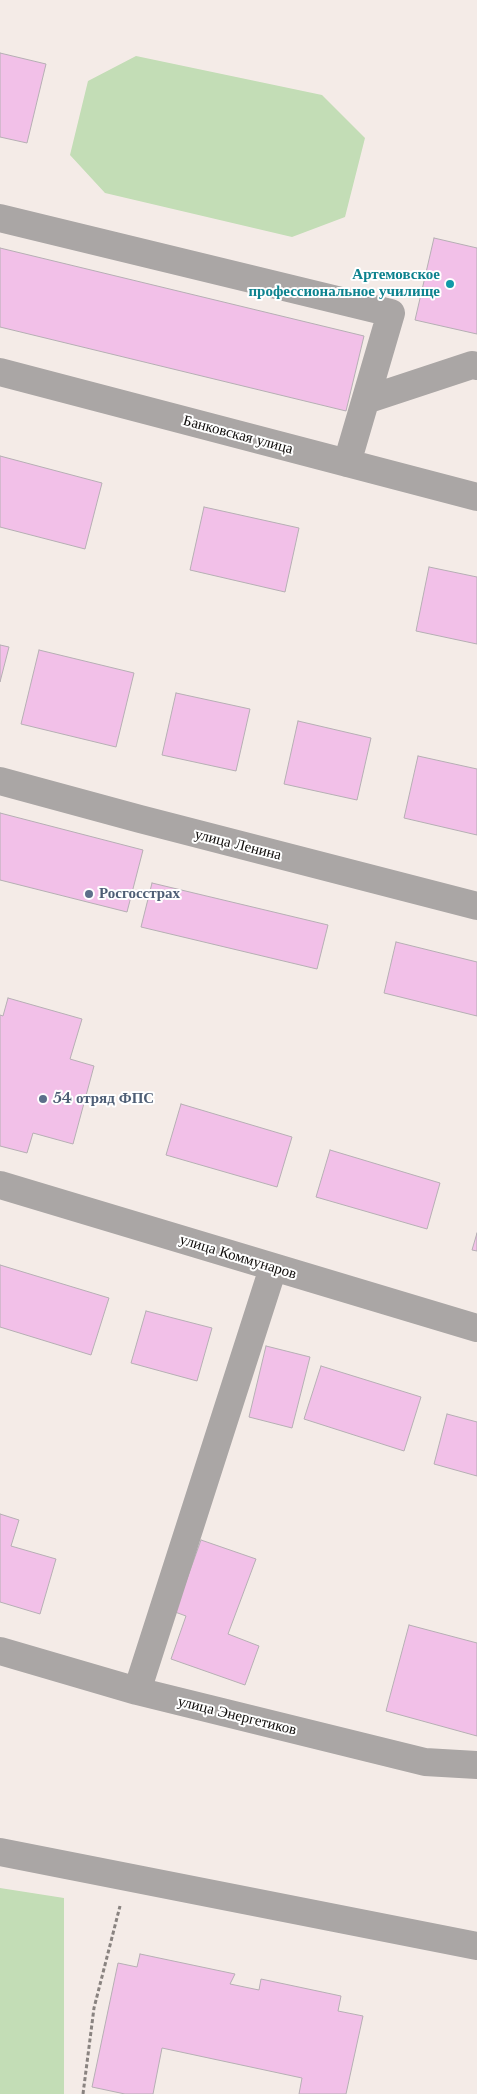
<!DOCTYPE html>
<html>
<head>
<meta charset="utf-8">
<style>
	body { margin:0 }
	canvas { display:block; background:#f4ebe7 }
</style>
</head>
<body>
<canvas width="477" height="2094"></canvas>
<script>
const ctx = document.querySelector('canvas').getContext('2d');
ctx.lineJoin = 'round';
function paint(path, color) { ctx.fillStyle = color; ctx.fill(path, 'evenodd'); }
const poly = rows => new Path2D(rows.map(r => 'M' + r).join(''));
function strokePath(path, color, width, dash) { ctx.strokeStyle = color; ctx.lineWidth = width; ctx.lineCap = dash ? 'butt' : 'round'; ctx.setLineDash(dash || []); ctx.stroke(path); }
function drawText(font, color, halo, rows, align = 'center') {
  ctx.font = font + ' "Libre Baskerville",serif'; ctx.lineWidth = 4; ctx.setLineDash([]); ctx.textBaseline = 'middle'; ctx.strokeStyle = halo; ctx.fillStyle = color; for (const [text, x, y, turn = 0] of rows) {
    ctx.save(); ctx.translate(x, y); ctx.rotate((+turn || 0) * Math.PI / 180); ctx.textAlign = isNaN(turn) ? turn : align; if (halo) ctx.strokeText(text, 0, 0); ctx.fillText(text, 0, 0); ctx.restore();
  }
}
paint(poly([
	[136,56,322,95,365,138,345,217,292,237,105,193,70,155,88,81],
	[0,1888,64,1898,64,2094,0,2094]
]), '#c3ddb6');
const building = poly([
	[0,53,46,64,27,143,0,137,0,53],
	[434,238,477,248,477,334,415,320,434,238],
	[0,248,364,336,346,411,0,327,0,248],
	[0,456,102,483,85,549,0,527,0,456],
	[204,507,299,528,285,592,190,570,204,507],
	[429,567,477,577,477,644,416,631,429,567],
	[0,645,9,647,0,682,0,645],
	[39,650,134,673,116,747,21,724,39,650],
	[176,693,250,709,236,771,162,755,176,693],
	[298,721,371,738,357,800,284,784,298,721],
	[418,756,477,769,477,835,404,818,418,756],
	[0,813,143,850,127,912,0,880,0,813],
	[152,883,328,925,317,969,141,927,152,883],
	[396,942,477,962,477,1016,384,993,396,942],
	[8,998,82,1019,70,1059,94,1066,73,1144,33,1133,27,1153,0,1146,0,1015,3,1016,8,998],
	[181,1104,292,1137,277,1187,166,1155,181,1104],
	[330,1150,440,1183,427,1229,316,1197,330,1150],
	[477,1233,477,1251,472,1250,477,1233],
	[0,1265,109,1298,91,1355,0,1327,0,1265],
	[146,1311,212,1328,197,1381,131,1363,146,1311],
	[266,1346,310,1357,292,1428,249,1417,266,1346],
	[321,1366,421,1397,404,1451,304,1419,321,1366],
	[447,1414,477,1422,477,1476,434,1464,447,1414],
	[0,1514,19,1520,11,1546,56,1559,40,1614,0,1602,0,1514],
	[201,1540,256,1559,228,1634,259,1646,245,1685,171,1659,186,1616,175,1612,201,1540],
	[409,1625,477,1643,477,1736,386,1711,409,1625],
	[140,1954,235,1974,230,1984,259,1990,261,1979,341,1996,338,2011,363,2016,346,2094,299,2094,302,2078,162,2048,153,2094,125,2094,92,2087,118,1963,137,1967,140,1954]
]);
paint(building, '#f2c0e8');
strokePath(building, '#b6afb4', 1);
strokePath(poly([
	[83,2094,94,2008,120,1906]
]), '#898380', 3, [4, 2.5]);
strokePath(poly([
	[0,218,391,313,347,463],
	[0,372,477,497],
	[366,400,472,365,477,366],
	[0,781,140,819,477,906],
	[0,1185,477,1328],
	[0,1651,137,1691,425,1762,477,1765],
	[137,1691,273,1268],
	[0,1852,477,1946]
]), '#aaa6a5', 28);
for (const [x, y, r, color] of [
	[450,284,5,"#0f9aa8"],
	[89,894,5,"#5c6f8a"],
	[43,1099,5,"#5c6f8a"]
]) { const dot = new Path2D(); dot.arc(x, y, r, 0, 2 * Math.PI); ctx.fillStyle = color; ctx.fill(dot); strokePath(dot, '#fff', 2); }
drawText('bold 15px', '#0d838f', '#fff', [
	["Артемовское",440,275],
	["профессиональное училище",440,292]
], 'right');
drawText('15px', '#0f0c0a', '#fff', [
	["Банковская улица",238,435,15],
	["улица Ленина",238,845,14],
	["улица Коммунаров",238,1257,17],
	["улица Энергетиков",237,1716,14]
]);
drawText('bold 15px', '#4e5e75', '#fff', [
	["Росгосстрах",99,894],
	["54 отряд ФПС",53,1099]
], 'left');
</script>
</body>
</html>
